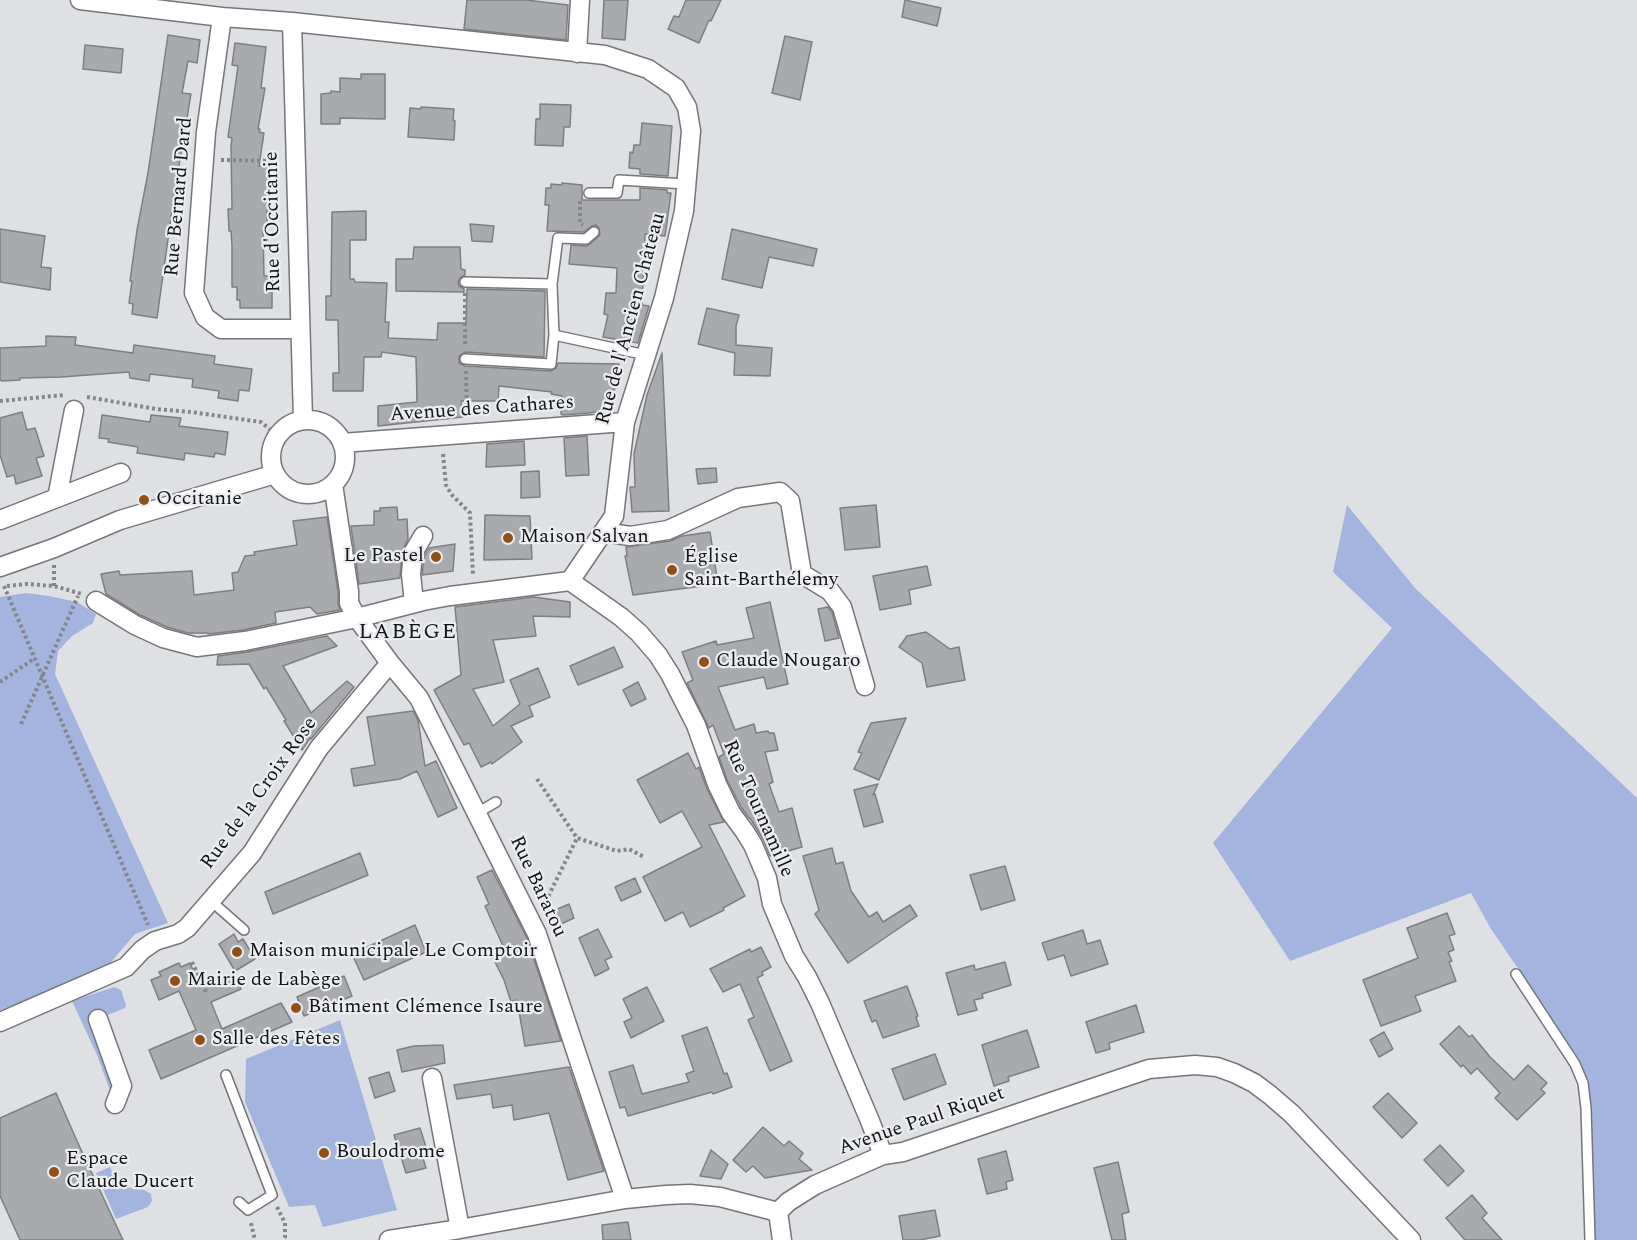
<!DOCTYPE html>
<html>
<head>
<meta charset="utf-8">
<style>
	body { margin:0 }
	canvas { display:block; background:#dee0e4 }
</style>
</head>
<body>
<canvas width="1637" height="1240"></canvas>
<script>
const ctx = document.querySelector('canvas').getContext('2d');
ctx.lineJoin = 'round';
function paint(path, color) { ctx.fillStyle = color; ctx.fill(path, 'evenodd'); }
const poly = rows => new Path2D(rows.map(r => 'M' + r).join(''));
function strokePath(path, color, width, dash) { ctx.strokeStyle = color; ctx.lineWidth = width; ctx.lineCap = dash ? 'butt' : 'round'; ctx.setLineDash(dash || []); ctx.stroke(path); }
function drawText(font, color, halo, rows, align = 'center') {
  ctx.font = font + ' Spectral,serif'; ctx.lineWidth = 4.5; ctx.setLineDash([]); ctx.textBaseline = 'middle'; ctx.strokeStyle = halo; ctx.fillStyle = color; for (const [text, x, y, turn = 0] of rows) {
    ctx.save(); ctx.translate(x, y); ctx.rotate((+turn || 0) * Math.PI / 180); ctx.textAlign = isNaN(turn) ? turn : align; if (halo) ctx.strokeText(text, 0, 0); ctx.fillText(text, 0, 0); ctx.restore();
  }
}
paint(poly([
	[1347,505,1415,588,1637,798,1637,1240,1594,1240,1588,1087,1581,1063,1541,1002,1491,929,1471,893,1290,961,1213,843,1392,628,1333,572],
	[26,593,49,596,77,602,96,614,93,623,72,636,58,651,55,674,168,923,135,934,106,968,0,1010,0,597],
	[114,987,121,990,126,1005,125,1008,98,1019,109,1051,115,1104,97,1055,72,1001],
	[340,1020,397,1210,323,1227,315,1205,289,1207,245,1102,246,1059],
	[110,1167,114,1176,123,1185,130,1188,144,1190,151,1194,152,1201,148,1207,116,1219,96,1173]
]), '#a3b5de');
const building = poly([
	[467,0,526,0,568,5,566,40,464,29,467,0],
	[604,0,628,0,625,40,602,38,604,0],
	[686,0,721,0,711,21,709,20,699,43,668,29,674,16,679,17,686,0],
	[905,0,941,8,937,26,902,17,905,0],
	[168,35,200,40,197,63,188,61,182,93,191,94,175,189,157,318,132,314,133,304,129,303,132,281,130,281,137,230,148,173,168,35],
	[785,36,812,42,800,100,772,93,785,36],
	[235,43,266,47,261,88,265,88,258,129,260,129,259,132,264,133,259,166,270,166,271,209,267,210,267,230,263,230,264,276,272,276,272,308,240,308,240,300,237,300,237,287,232,287,232,245,231,231,229,231,228,209,232,209,231,146,232,138,228,137,238,66,232,65,235,43],
	[85,45,123,49,121,73,83,69,85,45],
	[361,74,385,74,385,119,340,118,340,124,321,124,321,94,331,93,331,91,340,92,340,78,361,79,361,74],
	[540,104,571,105,570,127,564,127,563,146,535,145,536,119,540,119,540,104],
	[421,107,454,109,453,120,455,121,454,140,408,137,410,108,421,109,421,107],
	[642,123,672,126,668,176,640,174,640,169,629,168,630,152,633,153,634,145,640,145,642,123],
	[562,183,582,185,582,200,640,200,640,188,667,190,667,193,671,193,665,236,645,234,642,305,649,306,638,343,603,337,608,315,604,314,606,293,616,293,617,268,569,264,571,245,586,246,590,244,600,235,599,228,596,225,592,226,584,232,547,231,549,205,545,205,546,188,551,188,551,184,562,185,562,183],
	[366,211,366,240,350,240,350,279,354,279,355,282,387,283,385,322,389,322,388,338,437,340,438,323,466,323,467,289,545,291,544,357,465,352,459,356,459,363,465,366,551,371,556,368,558,363,619,364,611,409,589,413,563,415,561,414,562,396,551,394,552,392,499,386,498,401,461,401,463,417,378,426,378,406,417,402,416,357,382,352,381,357,364,357,363,391,333,391,333,373,339,373,338,320,326,320,326,296,331,296,332,212,366,211],
	[470,224,494,226,492,242,472,241,470,224],
	[0,229,45,236,41,267,51,268,50,290,0,282,0,229],
	[732,229,817,249,813,266,769,257,762,288,722,279,732,229],
	[414,247,460,247,461,269,465,270,465,275,460,278,458,282,459,286,464,289,464,292,396,291,396,259,413,259,414,247],
	[707,308,739,315,736,326,736,345,772,348,770,376,734,375,735,353,698,344,707,308],
	[46,336,76,337,75,345,133,353,134,345,215,356,214,364,252,369,249,391,239,390,238,401,218,398,219,391,192,387,193,379,150,374,149,381,130,378,129,372,61,377,20,378,20,380,2,381,0,380,0,348,46,346,46,336],
	[662,353,669,511,632,512,630,487,635,487,634,454,647,395,662,353],
	[22,412,27,430,35,428,44,456,36,458,42,476,16,484,14,475,7,477,0,455,0,418,22,412],
	[102,415,150,422,151,415,181,418,179,426,228,432,225,455,215,453,214,457,185,453,184,460,137,453,138,447,108,442,109,439,99,438,102,415],
	[587,436,589,475,566,476,564,438,587,436],
	[524,441,525,465,486,467,487,444,524,441],
	[716,468,717,482,698,484,696,469,716,468],
	[539,471,540,497,521,498,521,472,539,471],
	[876,505,880,547,845,550,840,508,876,505],
	[397,507,398,520,407,519,408,539,402,551,400,578,359,584,351,526,374,525,374,511,380,511,380,508,397,507],
	[485,515,530,516,532,559,484,560,485,515],
	[327,517,338,592,338,604,340,610,317,614,310,607,275,612,276,623,243,630,208,634,208,633,188,633,167,627,140,615,106,594,101,574,119,571,120,575,192,571,194,595,234,590,232,573,238,572,245,556,255,555,254,552,297,545,293,521,327,517],
	[710,532,718,584,633,595,625,556,627,556,626,547,670,541,682,536,710,532],
	[455,544,453,571,422,575,424,557,429,548,455,544],
	[927,566,931,585,909,590,911,604,880,610,873,576,927,566],
	[534,597,570,602,570,617,533,616,536,636,493,640,504,682,473,689,493,726,520,704,510,680,538,668,550,697,529,706,533,716,511,726,522,742,492,764,491,762,481,767,469,743,464,745,434,690,461,675,455,607,534,597],
	[770,602,788,684,767,689,764,677,718,687,735,730,754,724,756,733,768,731,769,733,774,733,778,750,765,752,773,782,769,784,779,812,792,808,802,847,770,856,763,839,750,818,749,818,741,807,727,780,719,757,724,754,713,725,709,728,687,683,693,680,682,652,716,641,717,645,754,638,746,608,770,602],
	[828,607,832,612,839,638,825,641,818,609,828,607],
	[926,632,950,649,959,647,965,680,927,687,922,663,899,647,907,636,926,632],
	[327,636,337,646,283,666,311,713,347,681,354,687,311,739,310,738,302,750,284,721,286,720,266,687,264,689,249,664,217,665,218,656,247,652,327,636],
	[614,647,623,667,578,685,570,666,614,647],
	[638,682,646,699,631,706,623,690,638,682],
	[413,711,418,720,425,766,436,761,457,808,438,817,417,771,400,779,354,786,351,769,375,765,367,717,413,711],
	[906,718,879,780,854,769,862,753,858,752,871,723,906,718],
	[688,753,696,769,699,767,707,789,724,822,709,825,745,896,723,908,724,910,690,927,683,912,665,921,643,877,702,847,682,811,660,823,637,780,688,753],
	[878,784,873,795,875,794,883,822,864,827,854,790,878,784],
	[832,848,836,864,843,862,851,891,869,917,877,912,883,922,910,905,917,916,848,963,815,914,819,910,803,856,832,848],
	[360,853,368,875,273,914,265,892,360,853],
	[1005,866,1015,900,981,910,970,875,1005,866],
	[492,870,527,938,561,1041,525,1046,517,1000,511,1002,504,980,490,952,503,946,485,906,489,904,477,877,492,870],
	[635,878,641,892,621,901,615,887,635,878],
	[569,904,574,918,559,925,553,911,569,904],
	[1447,913,1455,934,1449,936,1454,950,1448,952,1452,961,1449,962,1456,981,1415,996,1421,1011,1381,1026,1363,980,1418,958,1407,928,1447,913],
	[415,925,426,952,364,980,352,954,415,925],
	[598,929,612,957,605,960,609,969,595,976,579,938,598,929],
	[1083,930,1087,944,1100,940,1108,964,1071,976,1064,955,1048,960,1042,943,1083,930],
	[234,934,238,942,243,939,255,959,235,971,219,944,234,934],
	[761,947,771,967,762,972,763,975,757,978,792,1061,770,1071,748,1020,754,1017,740,984,723,992,710,969,750,949,751,952,761,947],
	[1005,962,1011,985,982,994,983,998,974,1000,977,1010,958,1015,946,973,974,965,975,970,1005,962],
	[179,963,181,967,190,963,200,986,234,973,241,989,211,1002,222,1029,281,1003,292,1022,161,1079,149,1050,196,1030,179,991,159,1000,151,980,161,976,159,972,179,963],
	[344,976,352,996,304,1016,297,997,344,976],
	[907,986,918,1016,916,1017,919,1026,883,1038,876,1020,872,1022,864,1001,907,986],
	[647,987,664,1021,631,1038,624,1022,632,1018,623,999,647,987],
	[1136,1005,1144,1032,1109,1043,1110,1049,1096,1053,1086,1022,1136,1005],
	[1459,1026,1469,1037,1472,1035,1490,1057,1514,1080,1528,1065,1547,1083,1541,1089,1545,1093,1517,1120,1495,1098,1500,1093,1477,1068,1471,1074,1463,1065,1461,1067,1440,1044,1459,1026],
	[707,1027,724,1074,727,1073,732,1087,713,1094,712,1092,628,1116,625,1107,620,1108,609,1072,633,1065,642,1094,689,1082,686,1074,694,1071,682,1036,707,1027],
	[1027,1030,1039,1067,1008,1077,1009,1081,994,1086,982,1045,1027,1030],
	[1384,1032,1393,1049,1379,1057,1370,1040,1384,1032],
	[443,1045,445,1063,402,1072,397,1050,414,1046,443,1045],
	[935,1054,946,1084,904,1100,892,1069,935,1054],
	[569,1067,604,1171,568,1180,549,1113,514,1120,512,1105,493,1108,491,1094,457,1099,454,1085,569,1067],
	[389,1072,395,1091,375,1098,369,1078,389,1072],
	[56,1093,77,1141,123,1240,20,1240,0,1196,0,1118,56,1093],
	[1388,1093,1417,1123,1402,1138,1373,1107,1388,1093],
	[763,1127,784,1146,789,1141,803,1153,799,1159,812,1170,765,1178,753,1166,746,1172,733,1160,763,1127],
	[420,1128,426,1147,420,1149,426,1168,406,1173,394,1135,420,1128],
	[1440,1145,1464,1171,1448,1186,1424,1160,1440,1145],
	[711,1150,728,1164,721,1179,700,1176,711,1150],
	[1006,1151,1013,1180,1006,1182,1007,1189,987,1194,978,1159,1006,1151],
	[1118,1162,1129,1212,1122,1214,1126,1240,1112,1240,1094,1168,1118,1162],
	[1472,1195,1487,1213,1482,1218,1502,1240,1465,1240,1446,1218,1472,1195],
	[935,1210,940,1236,920,1240,903,1240,899,1216,935,1210],
	[628,1222,631,1240,603,1240,602,1225,628,1222]
]);
paint(building, '#a8aaae');
strokePath(building, '#7d7f83', 1.5);
const lane = poly([
	[589,193,617,193,619,180,686,184],
	[465,282,552,284],
	[554,335,552,284,558,238,586,239,594,232],
	[465,359,551,364,554,335,646,355],
	[477,813,496,802],
	[210,900,244,930],
	[1516,974,1575,1064,1583,1083,1586,1108,1590,1240],
	[226,1075,272,1195,248,1210,239,1202]
]);
const street = poly([
	[80,0,222,17,292,22,605,55,648,69,676,88,687,107,691,131,684,211,664,298,625,422,614,516,570,581,450,596,423,601,357,618,245,641,197,647,163,638,135,625,96,601],
	[222,17,206,132,194,293,205,317,221,329,300,329],
	[292,22,303,420],
	[577,53,580,0],
	'271 457a37 37 0 1 1 74 0a37 37 0 1 1-74 0Z',
	[342,443,625,422],
	[333,484,349,591,349,603,357,618,390,663,419,698,537,934,625,1199],
	[57,498,74,410],
	[0,520,121,473],
	[603,532,630,536,668,530,738,498,780,492,790,501,802,574,830,591,842,607,865,686],
	[0,567,54,548,120,520,275,474],
	[570,581,621,617,639,633,658,655,670,674,696,725,717,784,731,813,745,832,753,845,767,878,772,904,794,956,807,977,820,1003,870,1121,883,1155],
	[414,603,411,574,413,553,423,536],
	[98,1019,122,1086,115,1104],
	[0,1022,126,967,142,950,155,941,178,934,187,928,252,853,319,748,390,663],
	[432,1078,460,1229],
	[778,1212,788,1202,815,1185,883,1155,903,1152,1149,1069,1195,1065,1217,1067,1234,1073,1254,1083,1270,1095,1292,1114,1411,1240],
	[778,1212,782,1240],
	[389,1240,460,1229,625,1199,666,1195,690,1194,720,1197,778,1212]
]);
strokePath(lane, '#74767a', 12);
strokePath(street, '#74767a', 21);
strokePath(poly([
	[221,160,280,161],
	[580,201,580,223,583,225],
	[465,293,465,346],
	[466,371,467,417],
	[87,397,156,409,191,412,261,422,278,436],
	[0,401,65,395],
	[443,454,446,485,451,494,470,513,473,575],
	[54,565,54,586],
	[4,586,148,925],
	[7,586,27,584,54,586,82,594],
	[0,682,35,658],
	[21,724,78,596],
	[537,779,577,838,617,851,629,849,644,857],
	[543,907,577,838],
	[192,962,206,992],
	[277,1207,285,1223,285,1237,283,1240],
	[251,1223,255,1240]
]), '#848689', 4, [3, 3]);
strokePath(lane, '#fff', 9);
strokePath(street, '#fff', 18);
for (const [x, y, r, color] of [
	[144,500,6,"#90501a"],
	[508,538,6,"#90501a"],
	[436,557,6,"#90501a"],
	[672,570,6,"#90501a"],
	[704,662,6,"#90501a"],
	[237,952,6,"#90501a"],
	[175,981,6,"#90501a"],
	[296,1008,6,"#90501a"],
	[200,1040,6,"#90501a"],
	[324,1153,6,"#90501a"],
	[54,1172,6,"#90501a"]
]) { const dot = new Path2D(); dot.arc(x, y, r, 0, 2 * Math.PI); ctx.fillStyle = color; ctx.fill(dot); strokePath(dot, '#ebedf1', 2); }
drawText('20px', '#131416', '#ebedf1', [
	["Rue Bernard Dard",180,197,-85],
	["Rue d'Occitanie",274,222,-91],
	["Rue de l'Ancien Château",632,319,-75],
	["Avenue des Cathares",482,410,-4],
	["Rue de la Croix Rose",260,794,-54],
	["Rue Tournamille",757,809,66],
	["Rue Baratou",537,887,65],
	["Avenue Paul Riquet",922,1122,-19]
]);
drawText('20px', '#131416', '#ebedf1', [
	["Occitanie",156,500],
	["Maison Salvan",520,538],
	["Le Pastel",424,557,"right"],
	["Église",684,558],
	["Saint-Barthélemy",684,581],
	["Claude Nougaro",716,662],
	["Maison municipale Le Comptoir",249,952],
	["Mairie de Labège",187,981],
	["Bâtiment Clémence Isaure",308,1008],
	["Salle des Fêtes",212,1040],
	["Boulodrome",336,1153],
	["Espace",66,1160],
	["Claude Ducert",66,1183]
], 'left');
ctx.letterSpacing = '1.5px';
drawText('22px', '#131416', '#ebedf1', [
	["LABÈGE",408,634]
]);
ctx.letterSpacing = '0px';
</script>
</body>
</html>
